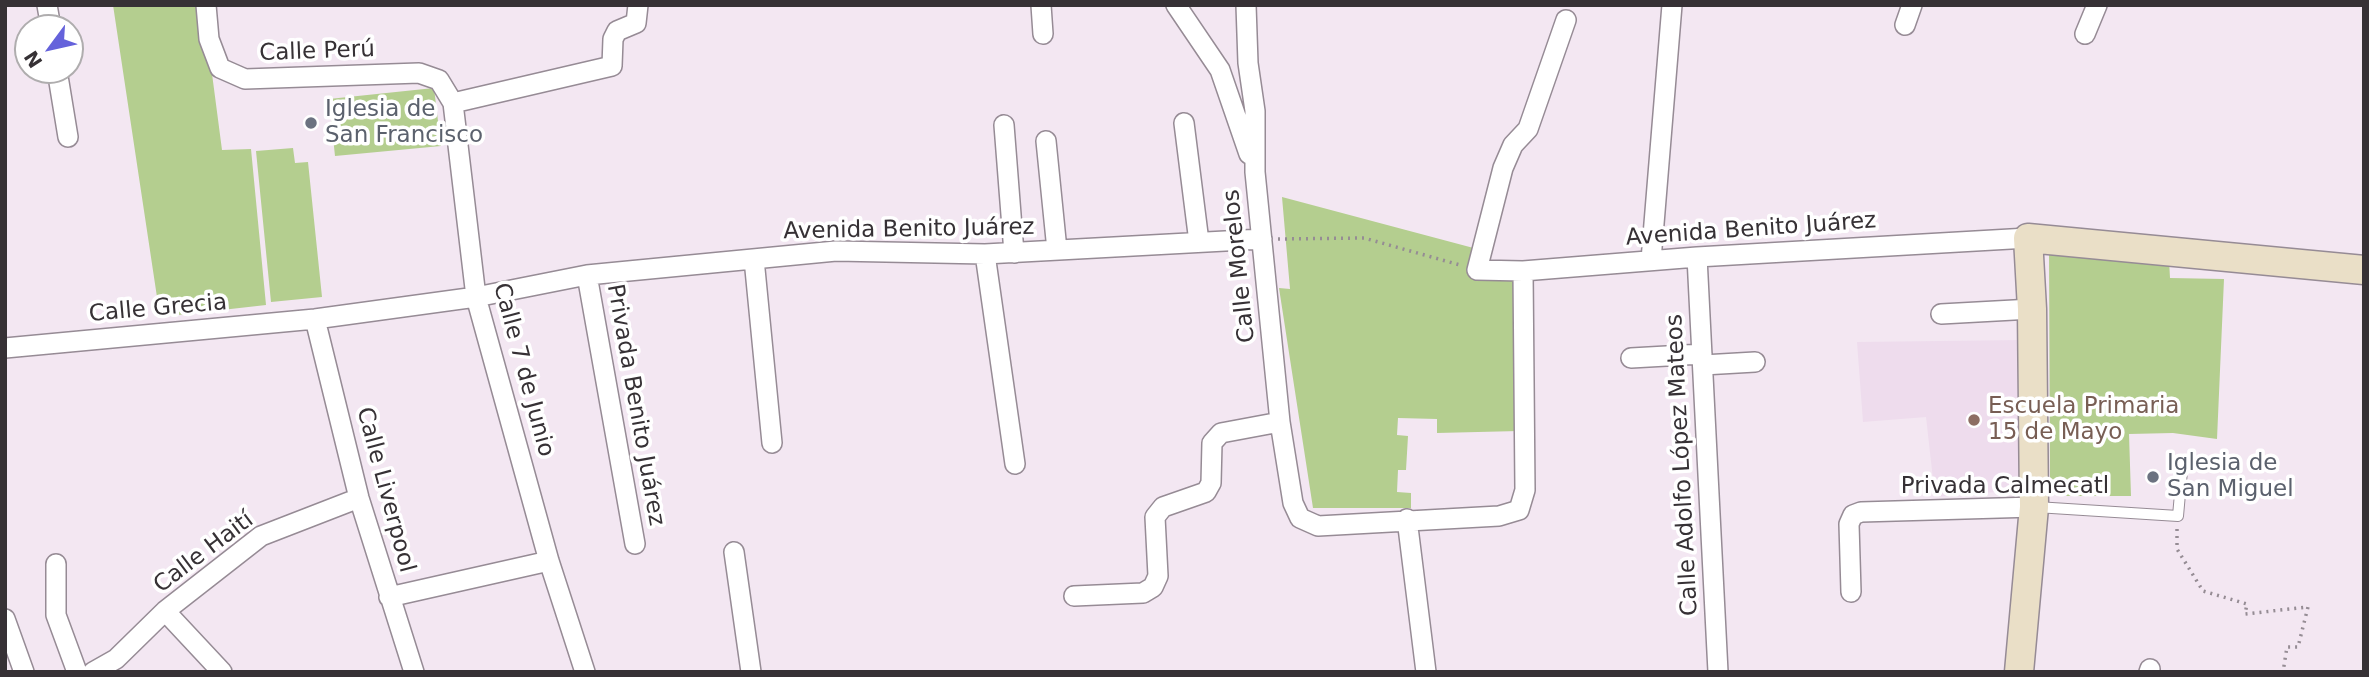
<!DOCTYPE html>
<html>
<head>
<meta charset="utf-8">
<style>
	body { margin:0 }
	#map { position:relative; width:2369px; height:677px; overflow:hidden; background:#f3e7f2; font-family:"DejaVu Sans",sans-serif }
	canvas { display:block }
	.frame { position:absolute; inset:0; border:7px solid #363135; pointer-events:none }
	.north { position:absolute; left:14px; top:14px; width:70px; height:70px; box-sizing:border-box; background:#fff; border:2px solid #afadae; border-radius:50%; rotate:237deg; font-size:19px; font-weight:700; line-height:28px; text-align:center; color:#363135 }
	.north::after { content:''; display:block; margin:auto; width:24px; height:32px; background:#6562db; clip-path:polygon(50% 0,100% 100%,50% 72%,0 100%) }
</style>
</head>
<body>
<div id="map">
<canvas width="2369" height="677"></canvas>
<div class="frame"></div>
<div class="north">N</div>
</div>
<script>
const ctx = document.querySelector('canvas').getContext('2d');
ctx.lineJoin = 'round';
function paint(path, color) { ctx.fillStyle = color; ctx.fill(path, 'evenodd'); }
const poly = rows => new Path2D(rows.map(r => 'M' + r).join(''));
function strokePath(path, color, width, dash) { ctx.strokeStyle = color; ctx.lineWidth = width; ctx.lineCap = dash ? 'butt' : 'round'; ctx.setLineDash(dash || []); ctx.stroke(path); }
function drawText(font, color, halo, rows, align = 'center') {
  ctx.font = font + ' "DejaVu Sans",sans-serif'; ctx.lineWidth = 7; ctx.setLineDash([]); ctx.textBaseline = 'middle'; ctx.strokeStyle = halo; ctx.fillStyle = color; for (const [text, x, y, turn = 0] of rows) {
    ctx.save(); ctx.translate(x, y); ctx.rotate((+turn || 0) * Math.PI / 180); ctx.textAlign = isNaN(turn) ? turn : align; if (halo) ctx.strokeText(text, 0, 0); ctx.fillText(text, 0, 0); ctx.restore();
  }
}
paint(poly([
	[2022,340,2021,490,1935,497,1926,417,1863,422,1857,342]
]), '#eedced');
paint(poly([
	[113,5,203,5,222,150,251,149,266,305,160,317],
	[434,88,441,146,335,156,329,99],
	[293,148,295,163,308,162,322,297,271,302,256,151],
	[1282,197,1481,250,1511,280,1518,282,1519,431,1437,433,1437,419,1398,418,1397,435,1408,436,1406,470,1398,470,1397,492,1411,493,1411,508,1313,508,1279,288,1290,289],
	[2049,248,2169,260,2170,278,2224,279,2217,439,2173,433,2129,434,2131,496,2067,496,2050,484]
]), '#b4ce8f');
const lane = poly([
	[2036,507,2178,516,2183,460]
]);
const street = poly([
	[47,5,51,28],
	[206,5,209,39,220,68,245,79,419,73,439,80,453,103,476,297,549,561,585,672],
	[1041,5,1043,34],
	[1176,5,1220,70,1249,154],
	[1246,5,1248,63,1255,111,1255,172,1280,422,1293,503,1300,518,1318,526,1499,516,1519,510,1525,490,1523,271],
	[1566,20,1528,129,1513,145,1503,168,1477,270,1523,271,1697,257,2028,238],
	[1905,25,1912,5],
	[2085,34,2097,5],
	[57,70,68,137],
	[453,103,612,66,613,39,617,31,636,23,638,5],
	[1184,123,1199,242],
	[1004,125,1014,253],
	[1046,141,1057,250],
	[985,254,1015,464],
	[1697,257,1718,672],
	[754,259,772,443],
	[1651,260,1672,5],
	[587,275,635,544],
	[1941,314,2032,309],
	[315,319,359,498,414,672],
	[5,348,315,319,476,297,587,275,836,251,985,254,1262,239],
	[1631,358,1702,354],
	[1703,365,1755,362],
	[1407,519,1426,672],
	[734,552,751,672],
	[56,564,56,615,77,672],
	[1851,592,1849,524,1853,515,1861,512,2034,507],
	[1074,596,1143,593,1153,587,1158,576,1155,517,1163,507,1206,492,1211,483,1212,443,1221,433,1280,422],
	[389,597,549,561],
	[165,611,222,672],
	[5,619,24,672],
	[93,672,116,659,165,611,261,536,359,498],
	[2149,672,2150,669]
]);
const secondary = poly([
	[2019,672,2034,507,2032,309,2028,238,2364,270]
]);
strokePath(lane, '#968b95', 12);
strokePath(street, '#968b95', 22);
strokePath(secondary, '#968b95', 31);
strokePath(poly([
	[1278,239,1364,238,1460,265],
	[2177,529,2177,549,2203,591,2247,604,2245,614,2308,607,2298,647,2287,647,2283,672]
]), '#958c94', 3.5, [2, 5]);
strokePath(lane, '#fff', 10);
strokePath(street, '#fff', 19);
strokePath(secondary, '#eadfc7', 28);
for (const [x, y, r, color] of [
	[311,123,7,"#6b7280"],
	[1974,420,7,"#8d6e63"],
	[2153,477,7,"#6b7280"]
]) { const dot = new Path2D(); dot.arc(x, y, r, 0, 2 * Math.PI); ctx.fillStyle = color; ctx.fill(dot); strokePath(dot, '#fff', 2.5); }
drawText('23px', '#363135', '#fff', [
	["Calle Perú",317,52,-2],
	["Avenida Benito Juárez",909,230,-1],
	["Avenida Benito Juárez",1751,230,-4],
	["Calle Morelos",1240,266,-96],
	["Calle Grecia",158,309,-5],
	["Calle 7 de Junio",523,370,75],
	["Privada Benito Juárez",635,405,80],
	["Calle Adolfo López Mateos",1683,465,-93],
	["Privada Calmecatl",2005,487],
	["Calle Liverpool",385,490,75],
	["Calle Haití",204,553,-37]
]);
drawText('23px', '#5b616d', '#fff', [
	["Iglesia de",325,110],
	["San Francisco",325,136],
	["Iglesia de",2167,464],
	["San Miguel",2167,490]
], 'left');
drawText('23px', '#785e54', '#fff', [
	["Escuela Primaria",1988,407],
	["15 de Mayo",1988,433]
], 'left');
</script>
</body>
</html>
